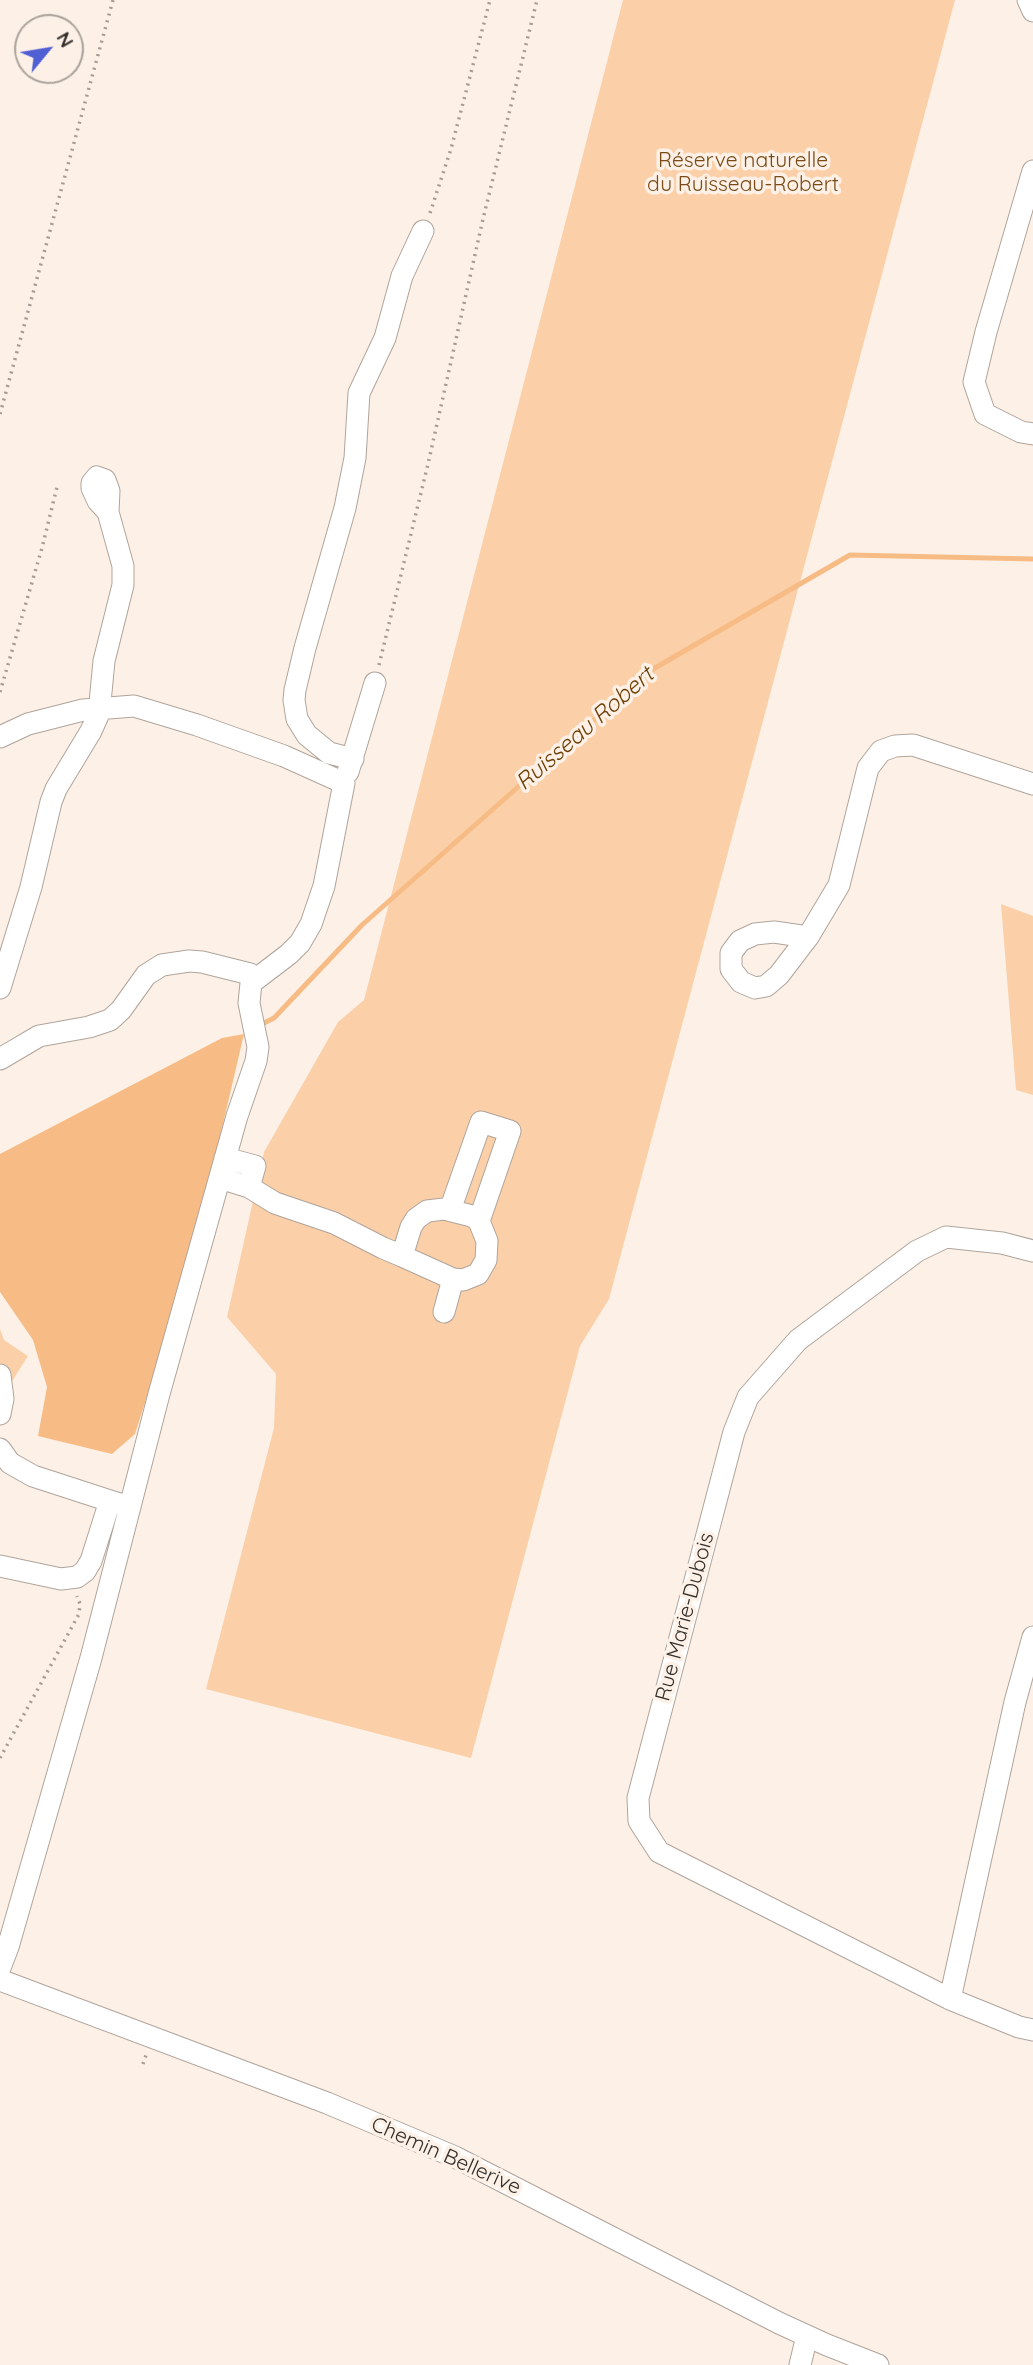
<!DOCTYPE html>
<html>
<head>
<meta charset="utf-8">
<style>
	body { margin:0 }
	#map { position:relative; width:1033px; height:2365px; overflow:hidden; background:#fdf1e7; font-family:Quicksand,sans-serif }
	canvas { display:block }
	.north { position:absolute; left:14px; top:14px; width:70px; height:70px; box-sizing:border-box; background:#fdf1e7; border:2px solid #aba39b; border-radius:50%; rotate:60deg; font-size:19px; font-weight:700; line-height:28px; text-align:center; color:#312d29 }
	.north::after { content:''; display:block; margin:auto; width:24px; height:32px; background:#515fd4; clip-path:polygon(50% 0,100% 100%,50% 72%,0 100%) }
</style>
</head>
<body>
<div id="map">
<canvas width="1033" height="2365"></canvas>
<div class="north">N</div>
</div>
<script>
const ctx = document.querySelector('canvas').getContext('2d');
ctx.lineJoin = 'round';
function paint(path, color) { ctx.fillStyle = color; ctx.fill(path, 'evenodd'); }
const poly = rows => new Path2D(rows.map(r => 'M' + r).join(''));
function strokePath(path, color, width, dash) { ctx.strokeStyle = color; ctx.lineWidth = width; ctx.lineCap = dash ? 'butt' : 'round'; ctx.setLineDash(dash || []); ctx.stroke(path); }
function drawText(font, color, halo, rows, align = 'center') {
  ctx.font = font + ' Quicksand,sans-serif'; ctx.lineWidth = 7; ctx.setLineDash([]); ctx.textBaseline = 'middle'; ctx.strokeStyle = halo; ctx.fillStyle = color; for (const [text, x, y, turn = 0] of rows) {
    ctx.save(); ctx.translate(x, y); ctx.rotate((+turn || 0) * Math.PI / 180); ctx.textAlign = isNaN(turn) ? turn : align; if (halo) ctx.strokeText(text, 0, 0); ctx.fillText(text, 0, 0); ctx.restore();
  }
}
paint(poly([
	[623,0,955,0,609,1299,580,1346,471,1758,206,1689,274,1428,276,1374,227,1317,264,1152,338,1022,364,1000],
	[1001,904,1033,916,1033,1095,1016,1090],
	[0,1329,4,1340,28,1356,0,1400]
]), '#fbcfa7');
paint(poly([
	[244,1034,193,1252,135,1434,112,1454,38,1436,47,1387,33,1340,0,1292,0,1154,222,1038]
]), '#f7bc85');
strokePath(poly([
	[260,1025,274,1018,362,925,648,672,850,555,1033,559]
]), '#f7bc85', 5);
const minor = poly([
	[1028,0,1033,11],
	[1033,171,986,332,974,382,985,414,1021,432,1033,434],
	[0,737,28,724,83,710,134,706,197,725,284,756,344,783,324,886,311,924,300,943,289,954,251,983,249,1003,258,1047,256,1061,237,1116,159,1394,91,1658,8,1947,0,1968],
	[353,759,329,753,307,735,297,719,294,700,295,690,305,648,345,508,355,458,359,393,385,338,402,276,423,231],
	[348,772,375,683],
	[808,937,774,932,755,934,740,941,731,953,731,969,741,982,755,988,766,986,779,975,808,937,839,885,868,768,881,751,895,746,913,745,1033,784],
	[0,988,31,887,51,802,56,789,91,731,99,713,104,661,123,585,123,566,108,512,109,491,105,480,97,477,92,483,92,488,98,501,108,512],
	[0,1059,39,1036,89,1027,110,1020,121,1010,146,975,162,965,189,961,202,962,250,974,256,979],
	[225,1158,255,1166,249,1187],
	[220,1178,249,1187,275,1203,334,1223,383,1248,402,1256,453,1279,463,1280,478,1274,486,1260,487,1241,479,1221,472,1216,444,1209,427,1211,416,1219,411,1227,402,1256],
	[450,1210,481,1122,510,1131,479,1221],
	[1033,1251,1002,1243,946,1237,917,1251,798,1340,748,1397,734,1432,638,1798,639,1821,659,1852,950,1999,1019,2027,1033,2030],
	[444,1312,453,1279],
	[0,1375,3,1399,0,1414],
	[0,1449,10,1463,33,1476,110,1501],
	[0,1566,61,1579,77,1577,85,1571,91,1561,110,1501,130,1507],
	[0,1980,327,2103,455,2157,779,2323,827,2345,878,2365],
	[950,1999,1015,1702,1033,1637],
	[800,2365,807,2336]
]);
strokePath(minor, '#afa49b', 23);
strokePath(poly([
	[430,213,451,149,490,0],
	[0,414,113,0],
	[379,665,428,464,483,219,537,0],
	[0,692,42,548,57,487],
	[0,1758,79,1614,80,1604,77,1596],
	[143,2064,146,2055]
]), '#a49b94', 3.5, [2, 5]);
strokePath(minor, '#fff', 21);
drawText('21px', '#7a4b16', '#fdf1e7', [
	["Réserve naturelle",743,161],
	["du Ruisseau-Robert",743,185]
]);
drawText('21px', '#312d29', '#fdf1e7', [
	["Rue Marie-Dubois",685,1617,-75],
	["Chemin Bellerive",446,2156,24]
]);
drawText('italic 23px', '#6d3f04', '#fdf1e7', [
	["Ruisseau Robert",585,729,-41]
]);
</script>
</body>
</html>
